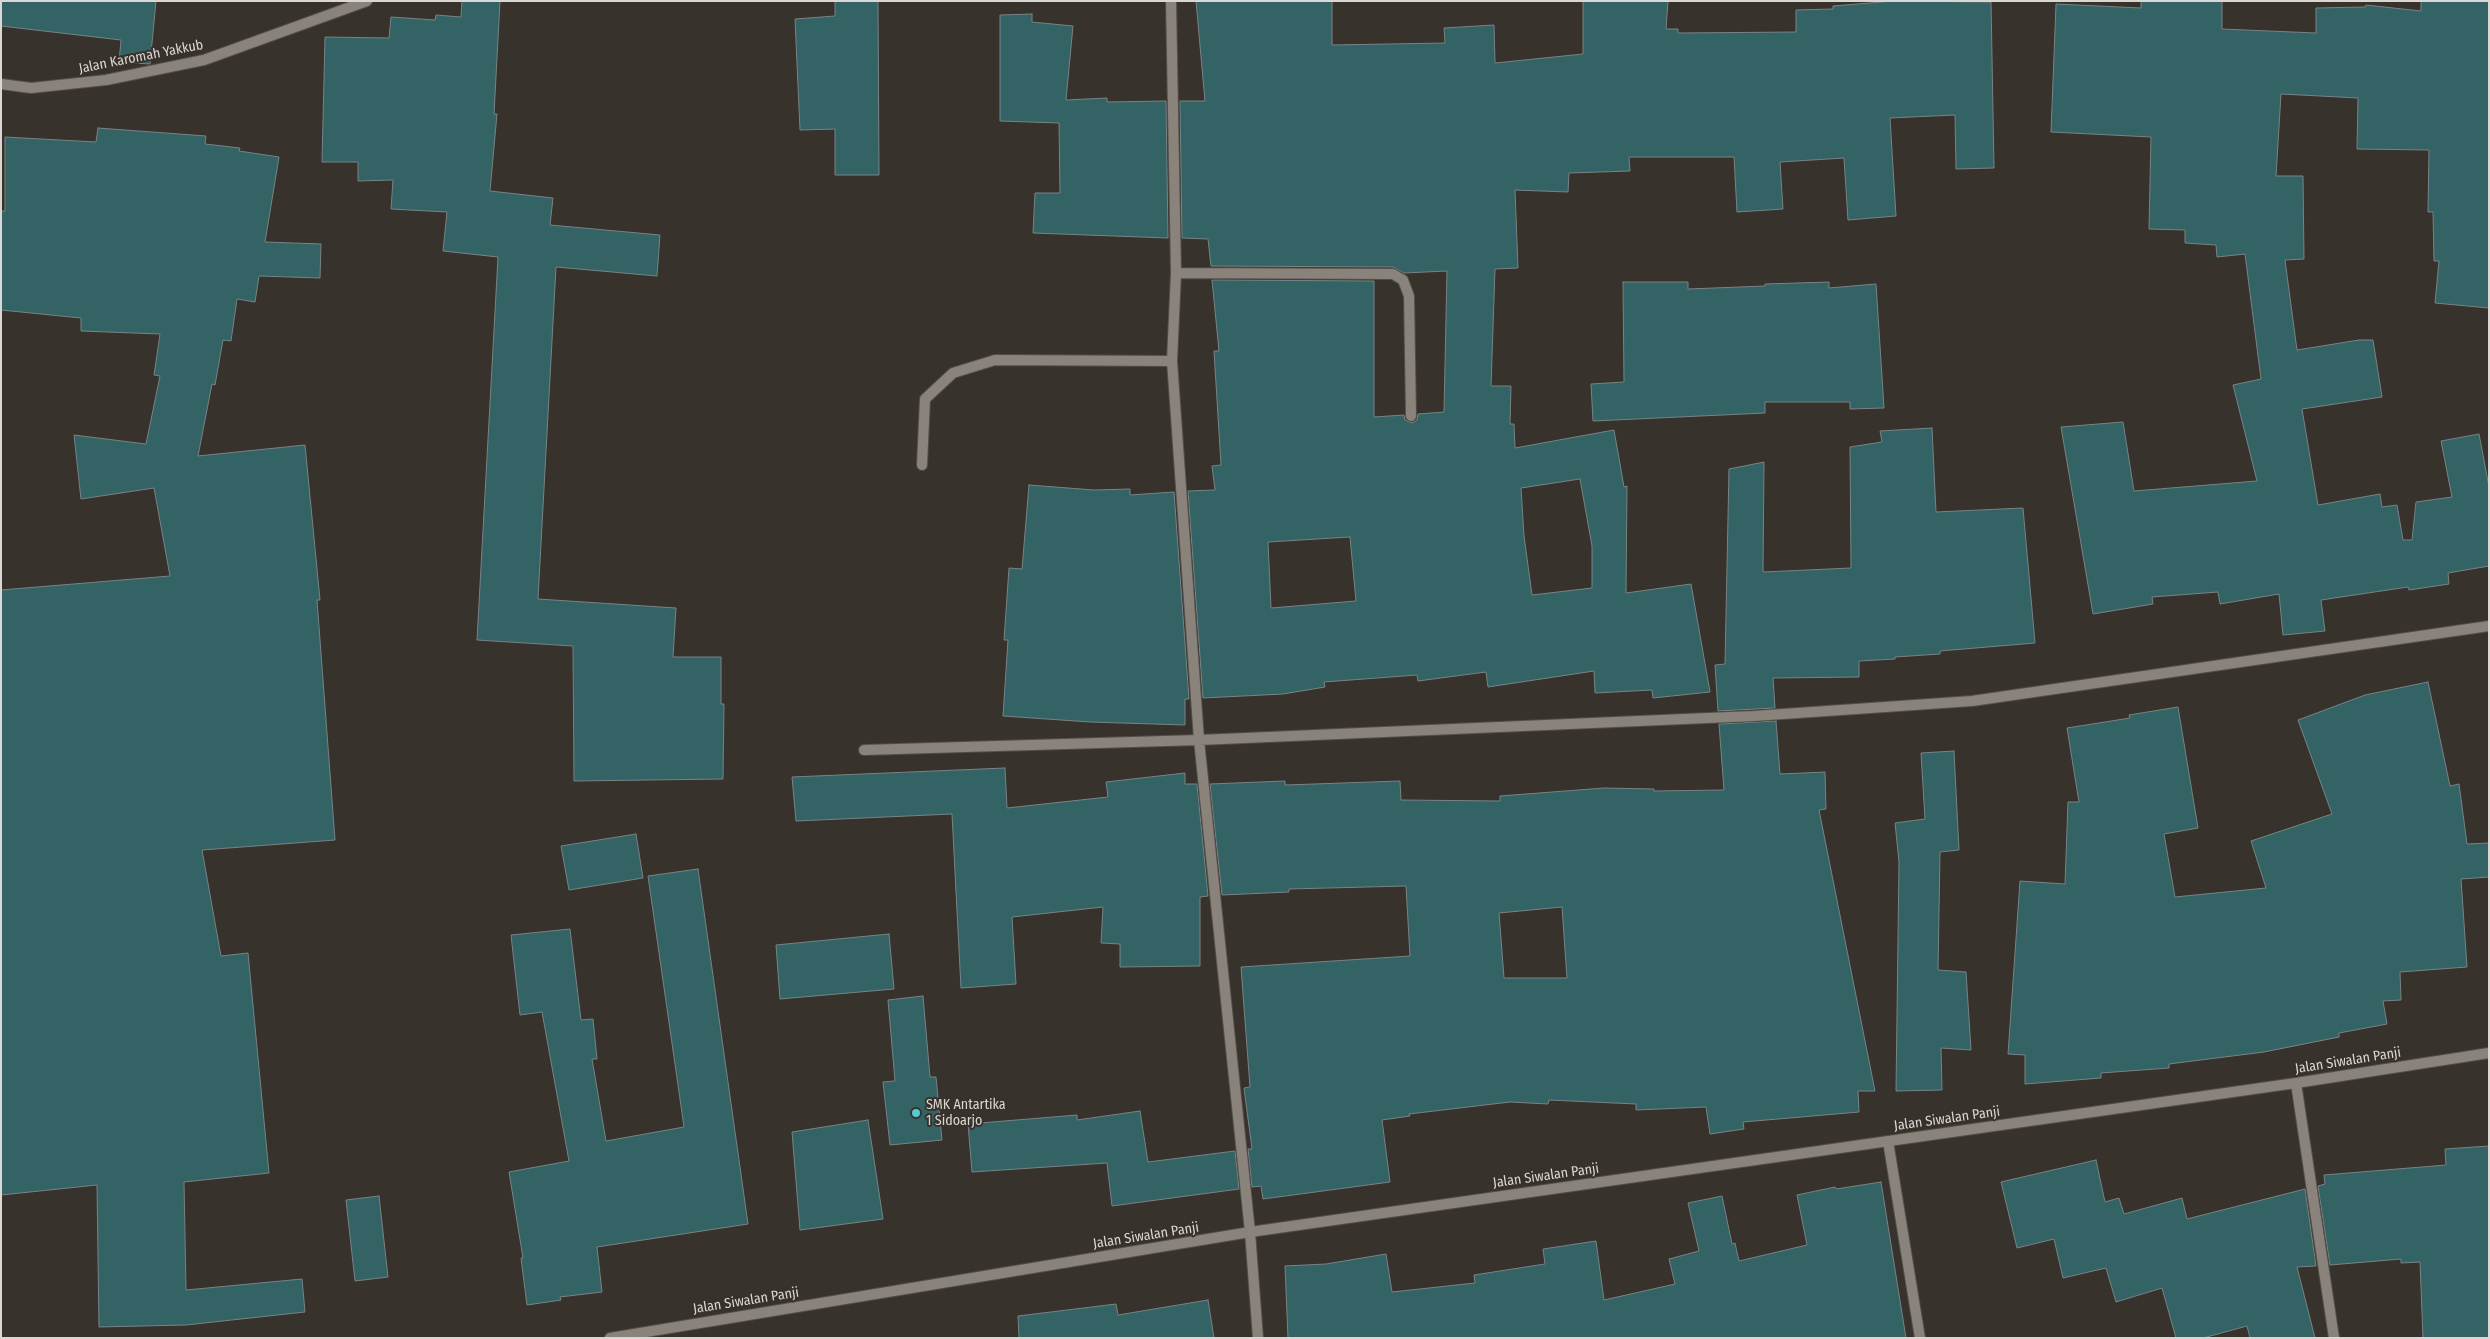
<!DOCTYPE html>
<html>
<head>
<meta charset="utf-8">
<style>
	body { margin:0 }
	#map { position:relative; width:2490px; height:1339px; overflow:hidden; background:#38322c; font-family:"Fira Sans Condensed",sans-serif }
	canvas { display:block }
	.frame { position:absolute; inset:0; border:2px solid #dad6d2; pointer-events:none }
</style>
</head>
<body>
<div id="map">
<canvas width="2490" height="1339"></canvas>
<div class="frame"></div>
</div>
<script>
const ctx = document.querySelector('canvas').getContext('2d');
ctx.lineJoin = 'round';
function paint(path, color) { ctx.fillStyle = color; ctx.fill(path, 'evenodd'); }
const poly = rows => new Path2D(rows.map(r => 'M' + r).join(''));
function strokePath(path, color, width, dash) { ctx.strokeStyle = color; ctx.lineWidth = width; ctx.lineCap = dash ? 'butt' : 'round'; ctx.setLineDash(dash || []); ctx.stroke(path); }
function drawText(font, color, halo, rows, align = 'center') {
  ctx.font = font + ' "Fira Sans Condensed",sans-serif'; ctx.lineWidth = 4; ctx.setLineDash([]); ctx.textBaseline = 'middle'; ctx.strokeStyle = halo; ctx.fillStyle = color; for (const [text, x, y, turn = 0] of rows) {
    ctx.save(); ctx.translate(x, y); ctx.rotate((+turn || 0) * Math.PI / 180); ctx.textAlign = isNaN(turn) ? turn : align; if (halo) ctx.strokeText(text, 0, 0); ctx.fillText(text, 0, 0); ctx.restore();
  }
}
const building = poly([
	[1,1,156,1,150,64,119,62,121,40,1,26,1,1],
	[462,1,500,1,494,114,497,114,490,191,553,198,550,225,660,235,657,276,556,267,538,599,676,608,673,657,721,657,721,704,724,704,723,779,574,781,573,646,477,640,498,257,443,251,447,212,391,209,393,180,358,181,358,162,322,162,325,37,389,38,391,17,435,20,436,15,461,17,462,1],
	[835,1,878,1,879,175,835,175,835,129,800,130,795,19,835,16,835,1],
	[1196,1,1332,1,1332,45,1445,43,1444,28,1494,25,1495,63,1583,54,1583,1,1668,1,1666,29,1678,29,1678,33,1796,32,1796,10,1833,9,1833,6,1894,1,1991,2,1994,168,1956,169,1955,115,1890,118,1896,216,1848,220,1844,158,1780,162,1783,209,1737,212,1734,157,1629,157,1630,171,1569,173,1568,192,1515,190,1518,268,1495,269,1491,386,1511,386,1510,424,1514,424,1515,448,1614,430,1624,487,1627,486,1626,593,1691,584,1710,692,1653,698,1652,690,1595,693,1594,671,1488,687,1486,672,1418,681,1417,675,1324,682,1325,687,1283,694,1203,698,1188,491,1215,490,1212,466,1221,465,1214,351,1219,351,1212,280,1374,281,1374,417,1404,415,1405,420,1412,423,1417,420,1418,414,1444,412,1447,271,1404,273,1393,267,1211,266,1208,239,1182,238,1180,101,1205,101,1196,1],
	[1580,479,1592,546,1592,588,1532,595,1524,536,1521,488,1580,479],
	[1350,537,1356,601,1271,608,1268,542,1350,537],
	[2141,1,2222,1,2222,29,2316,33,2316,8,2365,7,2366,5,2421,11,2421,1,2489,1,2489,308,2435,303,2439,261,2434,261,2433,212,2428,212,2429,150,2357,149,2358,98,2281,94,2276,176,2303,176,2304,259,2285,260,2297,350,2359,340,2373,340,2382,397,2302,409,2318,505,2380,494,2382,507,2397,505,2403,540,2412,540,2416,502,2452,497,2441,441,2479,434,2489,487,2489,566,2448,573,2449,584,2409,590,2408,587,2321,600,2325,631,2283,635,2279,594,2220,604,2218,592,2152,597,2153,604,2093,614,2061,427,2123,422,2134,491,2257,481,2233,385,2261,379,2245,254,2217,257,2216,245,2185,243,2185,230,2149,229,2151,137,2051,132,2056,4,2141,8,2141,1],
	[1032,14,1032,22,1073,26,1066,100,1107,98,1107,102,1166,101,1168,238,1033,233,1035,193,1060,193,1059,123,1000,121,1000,15,1032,14],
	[98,128,206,136,205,144,240,148,239,151,279,157,265,242,321,244,320,278,259,276,255,302,237,299,231,341,223,340,215,385,212,384,198,456,305,445,320,600,317,600,335,840,202,850,221,956,248,953,269,1173,184,1182,186,1290,302,1279,305,1312,186,1325,99,1327,97,1185,1,1195,1,590,170,576,154,488,81,499,74,435,146,444,160,376,154,375,160,334,81,331,81,318,1,310,1,211,5,211,5,137,96,142,98,128],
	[1623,282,1688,282,1688,289,1765,286,1765,284,1829,282,1829,288,1876,284,1884,408,1850,409,1850,402,1765,402,1765,413,1593,421,1591,384,1624,382,1623,282],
	[1932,428,1936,512,2023,508,2035,643,1940,651,1940,654,1895,657,1895,659,1859,661,1859,677,1773,678,1775,708,1718,711,1715,665,1725,664,1729,469,1764,462,1763,572,1851,568,1850,447,1882,442,1880,431,1932,428],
	[1029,485,1094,490,1130,489,1130,495,1174,492,1189,699,1185,699,1185,725,1090,722,1003,716,1008,640,1004,640,1009,568,1022,569,1029,485],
	[2428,682,2450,786,2459,784,2467,844,2489,843,2489,877,2461,879,2467,967,2400,972,2401,1000,2383,1001,2387,1024,2339,1033,2339,1037,2264,1052,2169,1064,2169,1068,2101,1073,2101,1078,2025,1084,2025,1055,2008,1054,2020,881,2065,884,2068,802,2079,802,2067,728,2130,718,2129,715,2178,707,2198,828,2164,834,2175,897,2266,888,2251,841,2332,814,2298,720,2365,695,2428,682],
	[1776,721,1780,774,1825,772,1826,809,1819,810,1875,1091,1858,1091,1859,1112,1743,1122,1744,1129,1710,1134,1706,1107,1636,1110,1636,1104,1549,1100,1548,1104,1510,1102,1409,1114,1410,1116,1382,1120,1390,1182,1263,1199,1261,1186,1252,1187,1248,1149,1252,1149,1244,1088,1250,1087,1241,967,1410,956,1406,886,1289,889,1289,892,1222,895,1210,784,1285,781,1285,785,1400,781,1401,800,1500,801,1500,796,1604,788,1654,789,1654,791,1724,790,1719,724,1776,721],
	[1562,907,1567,978,1504,978,1499,913,1562,907],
	[1954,751,1959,850,1940,852,1938,970,1966,972,1971,1050,1941,1048,1942,1090,1896,1091,1899,862,1895,823,1925,819,1921,753,1954,751],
	[1005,768,1007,808,1108,797,1106,782,1185,773,1185,784,1197,784,1208,896,1200,897,1200,966,1120,967,1120,944,1101,943,1103,907,1012,917,1016,984,961,988,952,814,796,821,792,777,1005,768],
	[636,834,643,878,569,890,561,846,636,834],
	[698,869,748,1224,597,1247,602,1292,560,1297,561,1300,527,1305,521,1258,523,1258,509,1172,569,1161,542,1012,520,1015,511,935,570,929,581,1020,593,1019,597,1059,592,1059,606,1141,684,1127,648,876,698,869],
	[889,934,894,989,780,999,776,945,889,934],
	[923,996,930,1077,936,1077,942,1140,890,1145,883,1082,895,1081,888,1000,923,996],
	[1140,1111,1148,1162,1235,1151,1239,1189,1112,1206,1107,1163,972,1172,968,1124,1077,1115,1077,1120,1140,1111],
	[868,1120,883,1219,800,1230,792,1132,868,1120],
	[2489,1146,2489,1338,2423,1338,2420,1262,2401,1263,2401,1259,2330,1265,2318,1186,2325,1184,2324,1175,2446,1165,2445,1149,2489,1146],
	[2096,1160,2105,1202,2119,1198,2124,1214,2182,1198,2187,1219,2305,1189,2316,1266,2297,1267,2315,1338,2250,1338,2247,1326,2203,1338,2176,1338,2162,1288,2116,1302,2106,1268,2063,1278,2054,1239,2017,1248,2001,1182,2096,1160],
	[1881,1182,1906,1338,1288,1338,1285,1266,1326,1264,1386,1254,1392,1292,1475,1283,1474,1275,1545,1264,1543,1249,1596,1241,1604,1300,1675,1284,1669,1259,1699,1251,1688,1203,1722,1196,1732,1244,1735,1243,1739,1261,1807,1245,1797,1195,1835,1187,1836,1189,1881,1182],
	[379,1196,388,1277,355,1281,346,1200,379,1196],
	[1208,1300,1214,1338,1019,1338,1018,1316,1116,1304,1118,1315,1208,1300]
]);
paint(building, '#346366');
strokePath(building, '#788384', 1);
const minor = poly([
	[1171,1,1176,273,1172,361,1199,740,1250,1232,1258,1338],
	[1,84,31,88,106,80,204,60,367,1],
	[1176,273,1393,274,1403,280,1409,296,1411,416],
	[922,465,925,399,953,373,995,360,1172,361],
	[864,750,1199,740,1754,716,1972,701,2489,626],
	[2296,1083,2334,1338],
	[1888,1141,1920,1338],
	[610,1338,1250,1232,2296,1083,2489,1053]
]);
strokePath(minor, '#534f49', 12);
strokePath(minor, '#8a837c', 10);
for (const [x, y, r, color] of [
	[916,1113,5,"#51ccd3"]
]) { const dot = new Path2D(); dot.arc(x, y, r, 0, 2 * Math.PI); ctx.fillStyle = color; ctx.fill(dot); strokePath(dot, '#38322c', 2); }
drawText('14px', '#dad6d2', '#38322c', [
	["Jalan Karomah Yakkub",141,57,-11],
	["Jalan Siwalan Panji",2348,1061,-9],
	["Jalan Siwalan Panji",1947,1119,-8],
	["Jalan Siwalan Panji",1546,1176,-8],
	["Jalan Siwalan Panji",1146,1236,-9],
	["Jalan Siwalan Panji",746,1301,-9]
]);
drawText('14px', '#dad6d2', '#38322c', [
	["SMK Antartika",926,1105],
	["1 Sidoarjo",926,1121]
], 'left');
</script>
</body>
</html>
